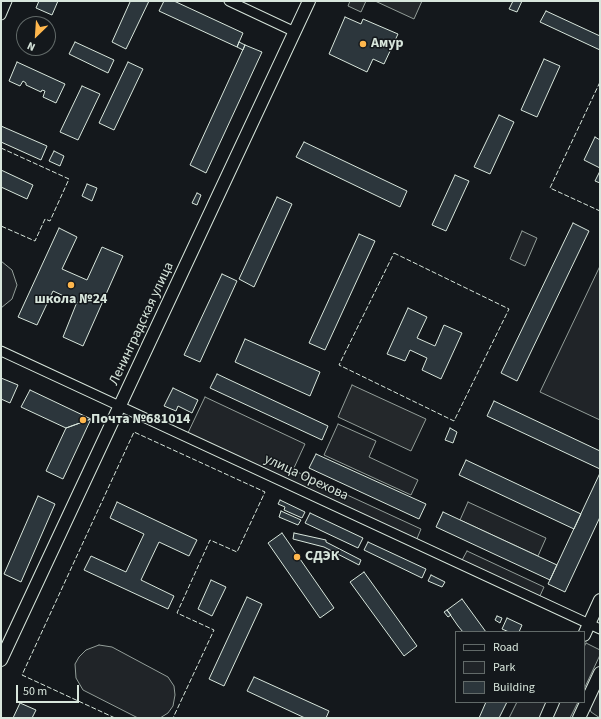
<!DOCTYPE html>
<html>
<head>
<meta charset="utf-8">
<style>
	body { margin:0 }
	#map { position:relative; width:601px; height:719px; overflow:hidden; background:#14181c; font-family:"Source Sans 3",sans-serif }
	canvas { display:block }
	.frame { position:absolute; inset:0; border:2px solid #d8e6dc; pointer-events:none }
	.legend { position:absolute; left:455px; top:631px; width:130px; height:72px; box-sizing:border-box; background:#14181c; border:1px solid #626a69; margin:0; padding:5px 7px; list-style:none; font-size:12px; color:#d8e6dc }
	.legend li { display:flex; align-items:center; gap:8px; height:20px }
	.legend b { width:20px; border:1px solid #626a69 }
	.north { position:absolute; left:16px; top:16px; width:40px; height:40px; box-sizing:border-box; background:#14181c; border:1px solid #626a69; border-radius:50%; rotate:205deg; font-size:11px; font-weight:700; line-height:16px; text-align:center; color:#d8e6dc }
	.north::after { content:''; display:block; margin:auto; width:14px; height:18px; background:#ffb74d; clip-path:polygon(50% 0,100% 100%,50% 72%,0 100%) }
	.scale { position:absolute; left:16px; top:685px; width:63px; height:18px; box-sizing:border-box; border:2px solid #d8e6dc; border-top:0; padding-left:5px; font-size:12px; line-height:14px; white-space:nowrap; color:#d8e6dc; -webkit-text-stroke:3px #14181c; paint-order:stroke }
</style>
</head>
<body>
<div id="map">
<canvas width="601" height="719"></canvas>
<div class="frame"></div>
<ul class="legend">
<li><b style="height:5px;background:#14181c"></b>Road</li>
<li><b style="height:11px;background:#202428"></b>Park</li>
<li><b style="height:11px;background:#2c363c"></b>Building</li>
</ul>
<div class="north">N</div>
<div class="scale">50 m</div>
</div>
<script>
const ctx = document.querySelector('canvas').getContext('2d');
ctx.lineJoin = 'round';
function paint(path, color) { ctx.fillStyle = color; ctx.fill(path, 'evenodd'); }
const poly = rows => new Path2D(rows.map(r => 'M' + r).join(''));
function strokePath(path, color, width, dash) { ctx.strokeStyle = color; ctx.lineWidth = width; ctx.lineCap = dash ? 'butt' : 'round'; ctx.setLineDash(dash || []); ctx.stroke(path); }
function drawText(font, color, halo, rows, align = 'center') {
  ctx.font = font + ' "Source Sans 3",sans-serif'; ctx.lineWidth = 3; ctx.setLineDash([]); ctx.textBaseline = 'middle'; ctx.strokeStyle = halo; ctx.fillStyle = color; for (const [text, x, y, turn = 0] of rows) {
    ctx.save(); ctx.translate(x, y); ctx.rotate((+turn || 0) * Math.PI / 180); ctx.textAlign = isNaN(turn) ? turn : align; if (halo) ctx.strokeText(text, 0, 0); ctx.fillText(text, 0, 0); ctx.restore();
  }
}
const green = poly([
	[522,231,537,238,525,266,510,259,522,231],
	[1,261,12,270,17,285,12,299,1,308,1,261],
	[600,266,600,420,540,392,600,266],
	[205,397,305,444,293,470,421,529,416,541,186,437,205,397],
	[338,424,376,441,369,457,418,480,411,495,324,455,338,424],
	[468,502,546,538,538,556,460,520,468,502],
	[467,551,544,587,539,598,461,562,467,551],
	[586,643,600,650,600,655,584,689,584,647,586,643],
	[99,645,112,647,168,677,174,686,175,695,173,706,168,713,160,718,138,718,83,690,76,678,75,664,79,657,86,650,99,645],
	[600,680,600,718,591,712,589,706,600,680],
	[517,702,548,702,541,718,509,718,517,702],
	[559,702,578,702,570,718,551,718,559,702]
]);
paint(green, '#202428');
strokePath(green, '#939e99', 1);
const parking = poly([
	[350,1,366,1,361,12,348,6,350,1],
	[375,1,422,1,414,19,375,1],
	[352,385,426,419,411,451,338,417,352,385]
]);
paint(parking, '#24282b');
strokePath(parking, '#939e99', 1);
const building = poly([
	[39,1,58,1,52,15,36,8,39,1],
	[129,1,149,1,126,49,112,42,130,2,129,1],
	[164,1,174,1,243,33,237,47,159,11,164,1],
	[513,1,522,1,517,12,509,9,513,1],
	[546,11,600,36,600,50,540,22,546,11],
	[345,17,361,24,363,19,398,34,384,64,373,59,367,72,329,54,345,17],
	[75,42,114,60,108,73,69,54,75,42],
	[239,42,245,45,243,50,237,47,239,42],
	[245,45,262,52,206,173,190,165,245,45],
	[544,59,560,66,537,117,521,110,544,59],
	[17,62,65,84,56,103,43,97,45,91,42,90,41,92,26,85,26,83,23,81,20,86,9,81,17,62],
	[128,62,143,69,114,130,99,123,128,62],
	[82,86,100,94,78,140,60,132,82,86],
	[499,115,514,122,490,174,474,167,499,115],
	[1,126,47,146,41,160,1,142,1,126],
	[595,137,600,140,600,168,584,160,595,137],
	[304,142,407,191,400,207,296,157,304,142],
	[54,151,64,156,60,166,49,161,54,151],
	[1,170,33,185,27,199,1,187,1,170],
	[600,171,600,183,595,181,600,171],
	[455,175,469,181,446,231,432,225,455,175],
	[87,184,97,188,92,201,82,196,87,184],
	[197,193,201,195,197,205,192,203,197,193],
	[277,197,292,204,254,287,239,279,277,197],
	[573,223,589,231,517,381,501,373,573,223],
	[59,228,77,237,62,269,87,280,102,247,123,256,83,346,63,337,77,302,53,291,37,325,18,317,59,228],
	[359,234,375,241,325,350,309,343,359,234],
	[222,274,237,281,200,362,184,355,222,274],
	[408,308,427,317,417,338,435,346,444,325,462,333,441,379,422,370,427,358,410,350,405,361,387,354,408,308],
	[245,339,320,372,310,396,235,362,245,339],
	[217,374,328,426,322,440,210,388,217,374],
	[1,378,18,385,10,403,1,399,1,378],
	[173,388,198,400,192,413,178,406,176,411,164,406,173,388],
	[30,390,91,419,66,428,21,407,30,390],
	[494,401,600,451,600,469,487,416,494,401],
	[91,419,63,479,46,471,66,428,91,419],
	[450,428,457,432,453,443,445,440,450,428],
	[316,454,426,504,419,519,309,468,316,454],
	[466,460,581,514,574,529,459,475,466,460],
	[600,473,600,517,565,592,548,584,600,473],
	[38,496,55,504,21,582,4,574,38,496],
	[280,500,305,512,302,518,284,510,285,507,278,504,280,500],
	[117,502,197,540,189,556,159,542,141,580,174,596,168,609,84,570,91,556,126,572,144,534,110,518,117,502],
	[281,511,301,520,298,525,279,517,281,511],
	[443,512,557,565,550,580,436,527,443,512],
	[310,513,363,538,358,548,305,523,310,513],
	[282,533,334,608,320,618,268,543,282,533],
	[294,533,326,540,326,542,361,560,359,565,324,547,293,539,294,533],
	[368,542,426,569,422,578,364,550,368,542],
	[364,572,417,646,404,656,350,582,364,572],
	[431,575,445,582,442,587,428,581,431,575],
	[211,580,226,587,212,616,198,609,211,580],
	[247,597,262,604,224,686,209,679,247,597],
	[462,599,486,632,463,632,458,626,447,610,462,599],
	[447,610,451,615,448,617,444,612,447,610],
	[497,616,502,618,500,623,495,620,497,616],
	[507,618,522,625,519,632,509,632,502,629,507,618],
	[254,677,329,711,326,718,305,718,247,691,254,677],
	[486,702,507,702,499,718,479,718,486,702],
	[20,703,36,710,32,718,13,718,20,703]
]);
paint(building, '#2c363c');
strokePath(building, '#d8e6dc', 1);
const minor = poly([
	[229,1,295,32],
	[1,15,7,1],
	[1,351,600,629]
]);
const major = poly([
	[584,635,600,600],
	[1,660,309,1],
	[546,718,553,702],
	[579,718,600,673]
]);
strokePath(minor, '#d8e6dc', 11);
strokePath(major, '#d8e6dc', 14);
strokePath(minor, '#14181c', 9);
strokePath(major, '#14181c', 12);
strokePath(poly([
	[600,82,550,188,600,211],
	[1,148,69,179,50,221,45,219,35,241,1,226],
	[394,253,509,309,454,421,339,365,394,253],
	[115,718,22,675,134,432,265,492,237,552,210,540,177,613,214,630,173,718]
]), '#d8e6dc', 1, [5, 2]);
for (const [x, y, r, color] of [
	[363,44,4,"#ffb74d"],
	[71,285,4,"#ffb74d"],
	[83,420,4,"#ffb74d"],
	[297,557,4,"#ffb74d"]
]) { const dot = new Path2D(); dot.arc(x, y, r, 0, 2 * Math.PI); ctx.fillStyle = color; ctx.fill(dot); strokePath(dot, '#14181c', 1.5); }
drawText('bold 14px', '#d8e6dc', '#14181c', [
	["Амур",371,44],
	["школа №24",71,300,"center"],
	["Почта №681014",91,420],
	["СДЭК",305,557]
], 'left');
drawText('14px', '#d8e6dc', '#14181c', [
	["Ленинградская улица",142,324,-65],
	["улица Орехова",306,478,25]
]);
</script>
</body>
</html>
